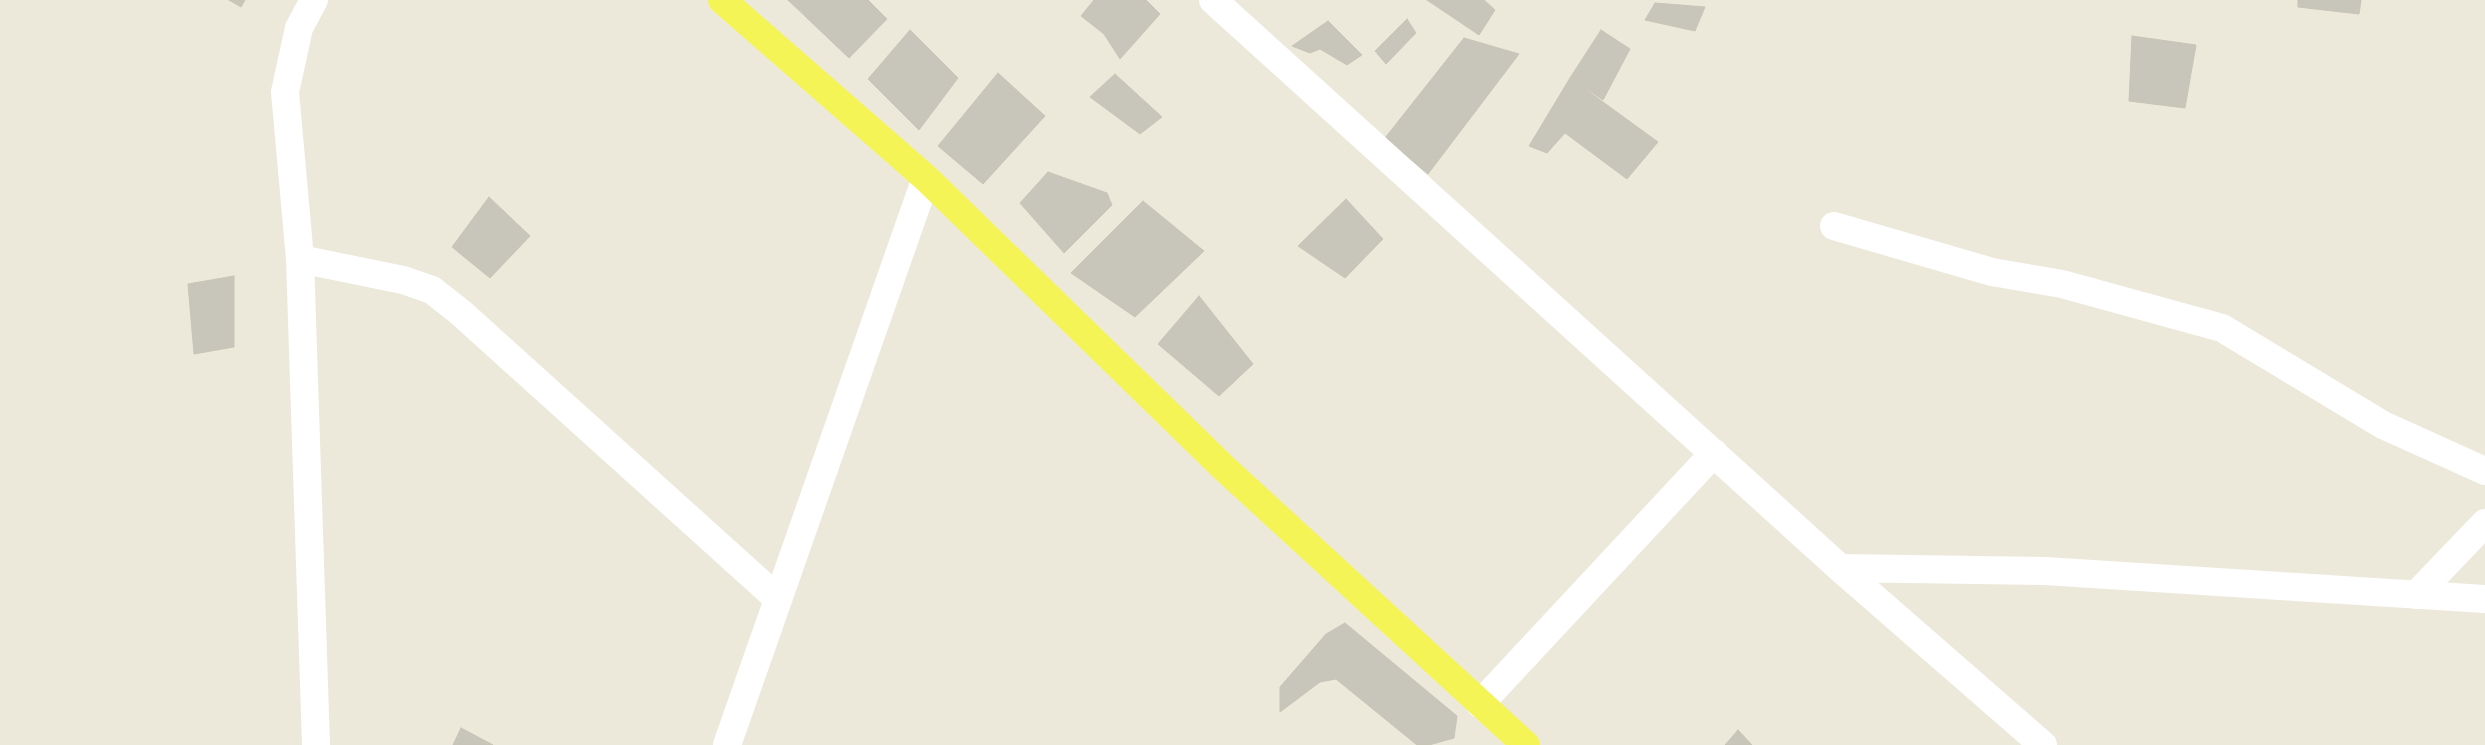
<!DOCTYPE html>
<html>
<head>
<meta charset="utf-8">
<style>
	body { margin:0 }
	canvas { display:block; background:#ece9db }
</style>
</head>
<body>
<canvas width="2485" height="745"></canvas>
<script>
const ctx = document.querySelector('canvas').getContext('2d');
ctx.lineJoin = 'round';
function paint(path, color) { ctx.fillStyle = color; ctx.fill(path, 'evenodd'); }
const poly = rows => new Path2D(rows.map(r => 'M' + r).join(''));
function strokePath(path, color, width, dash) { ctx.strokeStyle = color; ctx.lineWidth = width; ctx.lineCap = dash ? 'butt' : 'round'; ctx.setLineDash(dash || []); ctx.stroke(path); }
const building = poly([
	[229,0,245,0,241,7,229,0],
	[788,0,868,0,887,19,849,58,788,0],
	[1094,0,1146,0,1160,14,1120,59,1104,34,1081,16,1094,0],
	[1427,0,1484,0,1495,10,1479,35,1427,0],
	[2298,0,2361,0,2359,14,2298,7,2298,0],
	[1655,3,1705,7,1695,31,1645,20,1655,3],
	[1407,19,1416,33,1386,64,1375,51,1407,19],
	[1328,21,1362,55,1347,65,1320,49,1310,53,1292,46,1328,21],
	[910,30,958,78,919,130,868,79,910,30],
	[1601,30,1630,49,1603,100,1570,78,1601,30],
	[2132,36,2196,45,2185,108,2129,101,2132,36],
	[1464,38,1519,54,1428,174,1385,138,1464,38],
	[998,73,1045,116,983,184,938,146,998,73],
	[1115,74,1162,117,1140,134,1090,97,1115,74],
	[1570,78,1658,142,1627,179,1565,133,1547,153,1529,146,1570,78],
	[1048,172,1107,193,1112,205,1064,253,1020,203,1048,172],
	[489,197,530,236,490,278,452,247,489,197],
	[1346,199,1383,239,1345,278,1298,246,1346,199],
	[1143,201,1204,251,1135,317,1071,273,1143,201],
	[234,276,234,347,194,354,188,284,234,276],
	[1199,296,1253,364,1219,396,1158,344,1199,296],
	[1345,623,1457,716,1454,738,1429,745,1417,745,1336,679,1320,682,1280,712,1280,687,1326,634,1345,623],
	[461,728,493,745,453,745,461,728],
	[1738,730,1752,745,1725,745,1738,730]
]);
paint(building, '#c8c5bb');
strokePath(building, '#c8c5b5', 1);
strokePath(poly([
	[314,0,299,28,285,92,300,259,316,745],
	[1213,0,1840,568,2043,745],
	[1834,226,1992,272,2062,284,2222,328,2383,425,2485,471],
	[300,259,403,280,432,290,460,312,777,598],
	[1840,568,2045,571,2485,599],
	[2416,595,2485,523],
	[1480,704,1714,453],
	[727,745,926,178]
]), '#fff', 28);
strokePath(poly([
	[722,0,926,178,1223,467,1526,745]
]), '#f5f457', 28);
</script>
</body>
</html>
